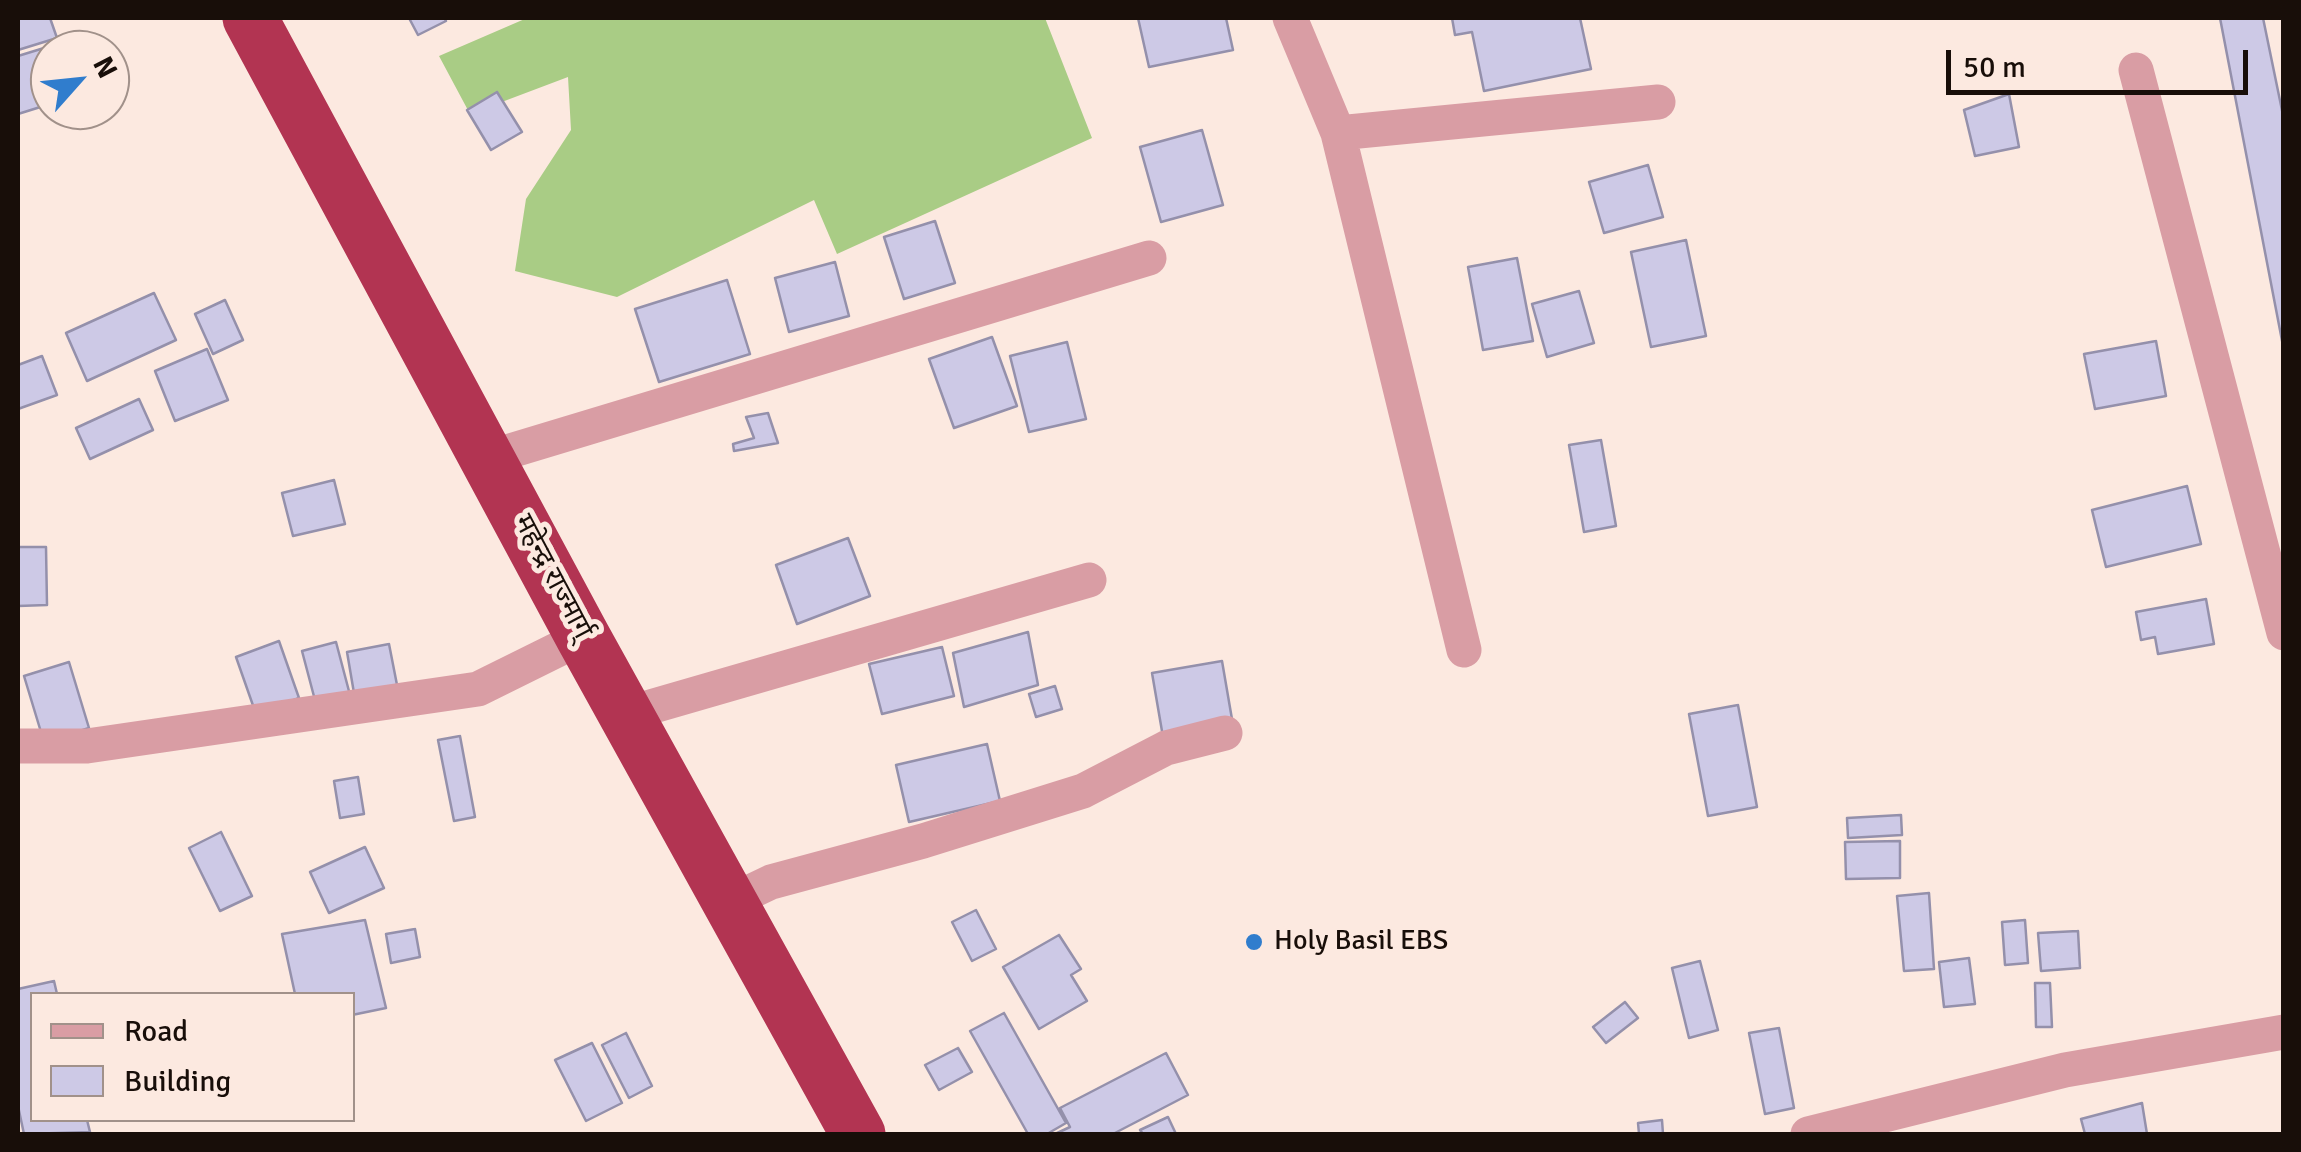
<!DOCTYPE html>
<html>
<head>
<meta charset="utf-8">
<style>
	body { margin:0 }
	#map { position:relative; width:2301px; height:1152px; overflow:hidden; background:#fce9e0; font-family:Signika,sans-serif }
	canvas { display:block }
	.frame { position:absolute; inset:0; border:20px solid #180e09; pointer-events:none }
	.legend { position:absolute; left:30px; top:992px; width:325px; height:130px; box-sizing:border-box; background:#fce9e0; border:2px solid #a1918a; margin:0; padding:12px 18px; list-style:none; font-size:30px; color:#180e09 }
	.legend li { display:flex; align-items:center; gap:20px; height:50px }
	.legend b { width:50px; border:2px solid #a1918a }
	.north { position:absolute; left:30px; top:30px; width:100px; height:100px; box-sizing:border-box; background:#fce9e0; border:2px solid #a1918a; border-radius:50%; rotate:63deg; font-size:28px; font-weight:700; line-height:40px; text-align:center; color:#180e09 }
	.north::after { content:''; display:block; margin:auto; width:35px; height:45px; background:#307dcd; clip-path:polygon(50% 0,100% 100%,50% 72%,0 100%) }
	.scale { position:absolute; left:1946px; top:50px; width:302px; height:45px; box-sizing:border-box; border:5px solid #180e09; border-top:0; padding-left:12px; font-size:30px; line-height:35px; white-space:nowrap; color:#180e09; -webkit-text-stroke:8px #fce9e0; paint-order:stroke }
</style>
</head>
<body>
<div id="map">
<canvas width="2301" height="1152"></canvas>
<div class="frame"></div>
<ul class="legend">
<li><b style="height:12px;background:#d99da4"></b>Road</li>
<li><b style="height:28px;background:#cdc9e6"></b>Building</li>
</ul>
<div class="north">N</div>
<div class="scale">50 m</div>
</div>
<script>
const ctx = document.querySelector('canvas').getContext('2d');
ctx.lineJoin = 'round';
function paint(path, color) { ctx.fillStyle = color; ctx.fill(path, 'evenodd'); }
const poly = rows => new Path2D(rows.map(r => 'M' + r).join(''));
function strokePath(path, color, width, dash) { ctx.strokeStyle = color; ctx.lineWidth = width; ctx.lineCap = dash ? 'butt' : 'round'; ctx.setLineDash(dash || []); ctx.stroke(path); }
function drawText(font, color, halo, rows, align = 'center') {
  ctx.font = font + ' Signika,"Noto Sans Devanagari",sans-serif'; ctx.lineWidth = 10; ctx.setLineDash([]); ctx.textBaseline = 'middle'; ctx.strokeStyle = halo; ctx.fillStyle = color; for (const [text, x, y, turn = 0] of rows) {
    ctx.save(); ctx.translate(x, y); ctx.rotate((+turn || 0) * Math.PI / 180); ctx.textAlign = isNaN(turn) ? turn : align; if (halo) ctx.strokeText(text, 0, 0); ctx.fillText(text, 0, 0); ctx.restore();
  }
}
paint(poly([
	[527,18,1045,18,1092,138,837,254,814,200,617,297,515,271,526,199,571,130,568,77,470,114,439,56]
]), '#a9cc85');
const building = poly([
	[18,18,50,18,57,38,18,50,18,18],
	[409,18,444,18,446,21,418,35,409,18],
	[1138,18,1226,18,1233,50,1149,67,1138,18],
	[1452,18,1580,18,1591,69,1484,91,1472,32,1455,35,1452,18],
	[2220,18,2263,18,2284,120,2284,351,2220,18],
	[57,44,59,50,50,50,50,104,18,114,18,56,57,44],
	[497,92,522,132,491,150,467,110,497,92],
	[2009,94,2019,147,1975,156,1964,110,2009,94],
	[1202,130,1223,205,1161,222,1140,147,1202,130],
	[1648,165,1663,217,1604,233,1589,182,1648,165],
	[935,221,955,283,904,299,884,237,935,221],
	[1686,240,1706,336,1651,347,1631,252,1686,240],
	[1517,258,1533,341,1483,350,1468,267,1517,258],
	[835,262,849,316,789,332,775,278,835,262],
	[727,280,750,354,659,382,635,309,727,280],
	[1579,291,1594,343,1547,357,1532,304,1579,291],
	[154,293,176,340,87,381,66,333,154,293],
	[225,300,243,340,213,354,195,314,225,300],
	[992,337,1017,406,954,428,929,359,992,337],
	[2156,341,2166,396,2095,409,2084,354,2156,341],
	[1067,342,1086,419,1029,432,1010,356,1067,342],
	[207,349,228,400,175,421,155,371,207,349],
	[42,356,57,395,18,409,18,365,42,356],
	[139,399,153,430,90,459,76,428,139,399],
	[768,413,778,443,734,451,733,444,754,438,746,417,768,413],
	[1601,440,1616,526,1584,532,1569,445,1601,440],
	[334,480,345,524,293,536,282,493,334,480],
	[2187,486,2201,544,2106,567,2092,510,2187,486],
	[848,538,870,596,797,624,776,565,848,538],
	[18,547,46,547,47,605,18,606,18,547],
	[2206,599,2214,644,2158,654,2155,637,2141,640,2136,612,2206,599],
	[1028,632,1038,685,964,707,953,653,1028,632],
	[279,641,299,698,256,714,236,657,279,641],
	[336,642,350,695,316,704,302,651,336,642],
	[389,644,398,690,355,699,347,652,389,644],
	[942,647,954,696,882,714,869,664,942,647],
	[1222,661,1233,725,1163,737,1152,673,1222,661],
	[69,662,89,728,44,742,24,676,69,662],
	[1055,686,1062,709,1036,717,1029,694,1055,686],
	[1738,705,1757,807,1708,816,1689,714,1738,705],
	[460,736,475,817,454,821,438,740,460,736],
	[987,744,1000,801,909,822,896,765,987,744],
	[358,777,364,814,340,818,334,781,358,777],
	[1901,815,1902,835,1848,838,1847,818,1901,815],
	[221,832,252,896,220,911,189,848,221,832],
	[1900,841,1900,878,1846,879,1845,842,1900,841],
	[365,847,384,888,329,913,310,872,365,847],
	[1929,893,1934,969,1904,971,1897,896,1929,893],
	[976,910,996,949,972,961,952,922,976,910],
	[365,920,386,1008,352,1015,352,994,295,994,282,934,365,920],
	[2025,920,2028,963,2005,965,2002,922,2025,920],
	[415,929,420,957,391,963,386,934,415,929],
	[2078,931,2080,968,2041,971,2038,933,2078,931],
	[1059,935,1081,969,1071,975,1087,1001,1039,1029,1003,967,1059,935],
	[1969,958,1975,1004,1944,1007,1939,962,1969,958],
	[1700,961,1718,1030,1689,1038,1672,968,1700,961],
	[54,981,57,994,32,994,32,1120,87,1120,90,1132,24,1134,18,1106,18,989,54,981],
	[2035,983,2050,983,2052,1027,2036,1027,2035,983],
	[1625,1002,1638,1018,1606,1043,1593,1027,1625,1002],
	[1004,1013,1066,1123,1047,1134,1028,1134,970,1031,1004,1013],
	[1779,1028,1794,1108,1765,1114,1749,1033,1779,1028],
	[626,1033,652,1086,629,1098,602,1045,626,1033],
	[592,1043,622,1103,586,1121,555,1060,592,1043],
	[958,1048,972,1072,939,1090,925,1065,958,1048],
	[1166,1053,1188,1095,1113,1134,1055,1134,1070,1127,1060,1108,1166,1053],
	[2142,1103,2147,1134,2085,1134,2081,1119,2142,1103],
	[1168,1117,1176,1134,1143,1134,1140,1130,1168,1117],
	[1662,1120,1663,1134,1639,1134,1638,1123,1662,1120]
]);
paint(building, '#cdc9e6');
strokePath(building, '#9490ab', 2.5);
strokePath(poly([
	[1290,18,1338,133,1658,102],
	[2136,70,2284,633],
	[1338,133,1464,650],
	[487,458,1149,258],
	[626,714,1089,580],
	[18,746,87,746,478,689,583,637],
	[729,902,771,882,923,841,1083,791,1166,748,1225,733],
	[1808,1134,2065,1070,2284,1032]
]), '#d99da4', 35);
strokePath(poly([
	[250,18,583,637,858,1134]
]), '#b23452', 55);
for (const [x, y, r, color] of [
	[1254,942,10,"#307dcd"]
]) { const dot = new Path2D(); dot.arc(x, y, r, 0, 2 * Math.PI); ctx.fillStyle = color; ctx.fill(dot); strokePath(dot, '#fce9e0', 4); }
drawText('28px', '#180e09', '#fce9e0', [
	["महेन्द्र राज्मार्ग्",552,577,62]
]);
drawText('28px', '#180e09', '#fce9e0', [
	["Holy Basil EBS",1274,942]
], 'left');
</script>
</body>
</html>
